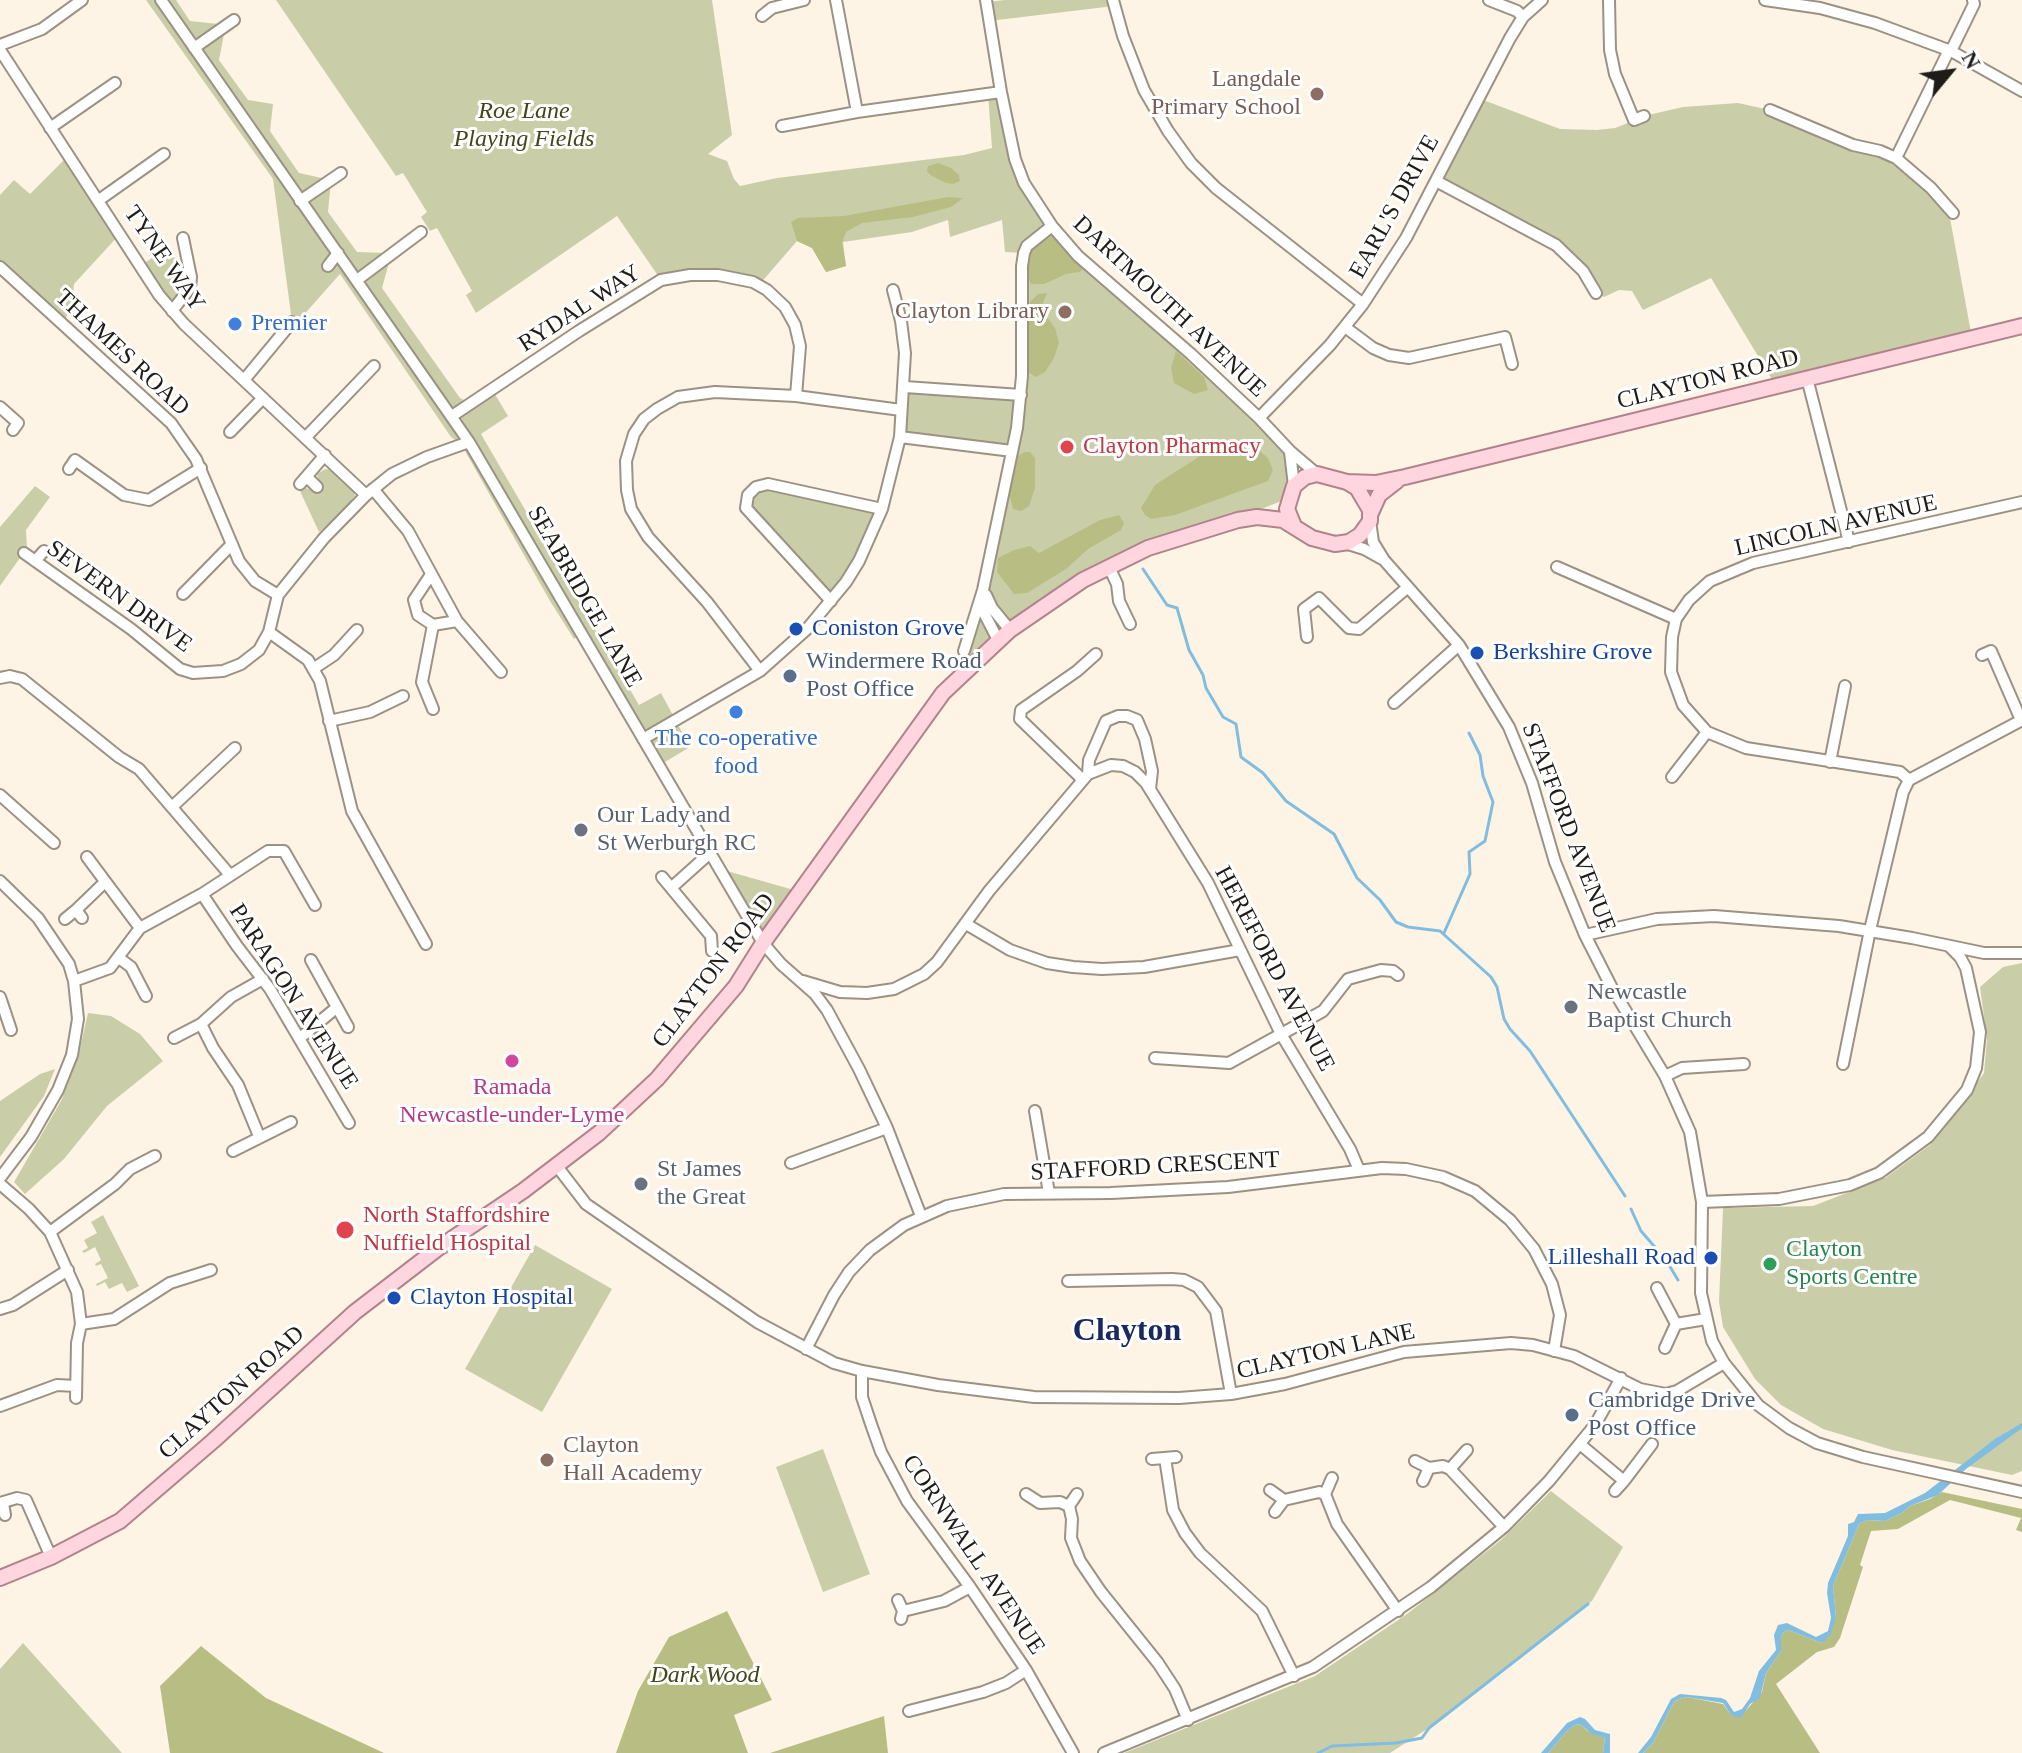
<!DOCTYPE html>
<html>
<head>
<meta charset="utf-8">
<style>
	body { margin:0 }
	#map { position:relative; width:2022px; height:1753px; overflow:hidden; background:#fef4e5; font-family:"Times New Roman",serif }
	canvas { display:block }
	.north { position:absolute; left:1910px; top:32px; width:80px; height:80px; -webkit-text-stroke:6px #fff; paint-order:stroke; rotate:61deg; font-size:22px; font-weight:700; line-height:32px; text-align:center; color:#1f1b16 }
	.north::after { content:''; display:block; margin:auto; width:28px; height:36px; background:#1f1b16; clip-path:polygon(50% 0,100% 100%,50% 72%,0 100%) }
</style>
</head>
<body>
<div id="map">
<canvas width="2022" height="1753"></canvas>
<div class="north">N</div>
</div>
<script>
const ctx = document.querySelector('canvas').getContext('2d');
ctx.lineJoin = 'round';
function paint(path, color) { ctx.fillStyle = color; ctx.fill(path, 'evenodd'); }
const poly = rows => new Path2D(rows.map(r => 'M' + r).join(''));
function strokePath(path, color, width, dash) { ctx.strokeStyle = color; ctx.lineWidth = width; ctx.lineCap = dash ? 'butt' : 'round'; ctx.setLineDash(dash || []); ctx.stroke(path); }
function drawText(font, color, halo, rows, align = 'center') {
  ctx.font = font + ' "Times New Roman",serif'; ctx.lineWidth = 6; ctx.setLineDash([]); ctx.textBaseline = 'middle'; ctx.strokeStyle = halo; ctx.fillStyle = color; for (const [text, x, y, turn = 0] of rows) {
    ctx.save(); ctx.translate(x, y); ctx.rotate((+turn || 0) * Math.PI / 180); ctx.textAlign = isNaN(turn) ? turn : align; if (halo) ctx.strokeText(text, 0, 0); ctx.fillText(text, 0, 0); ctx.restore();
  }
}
paint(poly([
	[146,0,176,0,190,21,219,24,223,27,225,29,219,60,248,100,273,104,270,131,299,173,331,180,328,212,357,252,386,253,390,259,382,288,460,398,472,404,493,391,508,416,481,434,639,705,661,693,690,747,665,762,661,768,581,633,574,639,550,601,461,444,451,437,340,274,301,318,292,322,273,179],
	[276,0,712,0,732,135,708,154,727,161,734,179,740,186,777,178,964,155,992,148,988,94,1001,92,1015,159,1052,226,1290,451,1289,498,1083,580,975,662,964,651,1012,451,900,437,905,387,1021,394,1024,253,1005,252,1002,220,950,237,948,220,912,232,843,242,846,266,826,272,812,248,797,241,759,285,740,278,661,280,617,216,476,313,466,295,472,291,437,228,430,231,421,217,427,212,403,173,396,176],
	[1005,0,1113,0,1114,6,989,21,988,2],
	[1478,98,1560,129,1597,130,1615,128,1648,115,1683,107,1738,103,1770,110,1879,155,1918,182,1950,218,1972,338,1776,386,1711,278,1643,310,1632,291,1619,290,1604,297,1596,293,1573,260,1436,181],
	[68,156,120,234,74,284,72,305,63,324,0,267,0,195,14,180,30,194],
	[167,248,167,256,176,258,180,284,190,288,172,311,140,266],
	[325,469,335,470,354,490,355,495,343,512,319,532,299,489,303,487,317,492,320,486,317,474],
	[35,486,50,497,26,530,27,548,0,586,0,527],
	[756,487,882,509,872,536,831,601,747,508],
	[720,869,801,892,763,943],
	[2022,963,2022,1471,2012,1475,1892,1450,1823,1429,1781,1405,1755,1379,1723,1327,1719,1302,1723,1208,1813,1206,1885,1178,1930,1145,1984,1073,1987,1039,1980,987,2003,967],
	[88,1013,111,1016,140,1034,163,1061,107,1106,64,1159,25,1194,14,1182,61,1101,78,1057],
	[55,1069,44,1096,0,1157,0,1101,40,1074],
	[103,1215,139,1286,127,1292,122,1283,109,1289,105,1282,97,1286,96,1284,108,1278,101,1264,96,1266,95,1264,101,1260,95,1247,84,1253,82,1251,88,1248,84,1240,97,1233,91,1222],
	[535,1245,612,1289,542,1412,465,1369],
	[823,1449,870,1574,823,1592,776,1467],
	[1551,1491,1623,1547,1592,1601,1438,1722,1390,1753,1124,1753,1315,1676,1407,1614,1501,1540],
	[23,1643,122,1753,0,1753,0,1669]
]), '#cacea8');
paint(poly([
	[938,163,951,168,959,175,960,181,953,184,946,183,930,175,927,171,928,166],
	[948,197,963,198,951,207,913,217,862,223,846,232,842,242,846,266,826,272,812,248,797,241,791,222,798,218,844,216],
	[1053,235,1084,268,1080,272,1066,274,1044,284,1031,284,1026,272,1032,249],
	[1047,293,1043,303,1046,316,1055,328,1059,343,1054,358,1045,372,1036,377,1026,371,1025,314,1030,302,1038,294],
	[1176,351,1204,377,1208,390,1194,394,1174,383,1171,368],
	[1243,444,1259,450,1268,458,1273,470,1268,481,1175,515,1151,519,1145,515,1141,508,1155,485,1208,451,1222,445],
	[1025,452,1030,452,1035,458,1035,488,1029,506,1021,511,1013,509,1009,493,1016,457],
	[1119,515,1124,523,1121,530,1088,549,1066,569,1027,593,1014,594,997,572,998,558,1014,550,1030,546,1039,553,1100,520],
	[1942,1492,2022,1509,2022,1532,2016,1530,2021,1518,1950,1500,1898,1529,1871,1531,1860,1565,1863,1567,1840,1638,1834,1647,1817,1652,1776,1684,1820,1753,1643,1753,1653,1743,1674,1702,1679,1699,1687,1697,1723,1704,1731,1715,1741,1716,1762,1692,1766,1673,1781,1651,1781,1636,1784,1632,1788,1630,1822,1643,1836,1617,1833,1586,1859,1524,1867,1520,1885,1521,1902,1513,1910,1506,1930,1499],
	[727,1611,772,1700,734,1715,748,1753,616,1753,638,1691,669,1637],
	[201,1646,266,1698,384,1753,170,1753,160,1686],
	[884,1716,888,1753,770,1753],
	[1580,1724,1588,1731,1605,1738,1603,1753,1548,1753,1567,1731,1575,1725]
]), '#b8be83');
paint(poly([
	[2022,1423,2022,1428,1966,1469,1938,1495,1910,1506,1902,1513,1885,1521,1867,1520,1859,1524,1833,1586,1836,1617,1831,1634,1822,1643,1788,1630,1784,1632,1781,1636,1781,1651,1766,1673,1760,1698,1750,1704,1741,1718,1731,1715,1723,1703,1687,1697,1679,1699,1674,1702,1653,1743,1643,1753,1638,1753,1651,1737,1671,1699,1680,1694,1721,1698,1726,1700,1734,1712,1742,1709,1750,1698,1759,1671,1776,1650,1774,1635,1778,1625,1787,1623,1816,1637,1828,1631,1831,1618,1827,1593,1828,1583,1848,1536,1848,1524,1854,1522,1858,1514,1885,1513,1925,1493,1995,1439],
	[1580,1717,1585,1719,1595,1730,1610,1734,1610,1753,1603,1753,1605,1738,1592,1734,1580,1724,1575,1725,1567,1731,1548,1753,1541,1753,1567,1723]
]), '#81bde0');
strokePath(poly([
	[1143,569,1167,605,1177,608,1189,650,1203,675,1206,688,1223,717,1236,724,1241,757,1263,773,1286,801,1334,834,1357,878,1380,900,1396,922,1408,927,1440,931,1491,977,1497,987,1504,1019,1510,1029,1530,1051,1625,1196],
	[1444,933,1470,874,1469,852,1485,841,1493,802,1483,776,1480,755,1469,733],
	[1631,1209,1641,1231,1666,1260,1678,1280],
	[1318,1753,1332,1746,1396,1743,1422,1738,1429,1728,1588,1604]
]), '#81bde0', 3);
const minor = poly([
	[161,0,469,442,763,943,781,964,815,994,827,1010,859,1069,887,1128,921,1216],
	[836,0,857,112],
	[986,0,1001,92,1015,159,1024,183,1052,226,1078,256,1191,354,1259,418,1290,451,1317,474],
	[1113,0,1123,36,1144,90,1168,131,1191,163,1216,188,1363,304],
	[1489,0,1517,11,1523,17],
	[1609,0,1610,50,1615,74,1634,120,1644,116],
	[1765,0,1820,8,1875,23,1951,51,2022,91],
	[762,16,772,8,804,0],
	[0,45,42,29,82,0],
	[194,48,234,20],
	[0,50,159,295,184,324,366,495],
	[1951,51,1974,4,1973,0],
	[1770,110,1853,145,1880,151,1896,158,1931,188,1953,213],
	[782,126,857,112,1001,92],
	[50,128,115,83],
	[1896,158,1949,50],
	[1436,181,1556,245,1583,271,1596,293],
	[99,200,164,154],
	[300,201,341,173],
	[328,266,338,253],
	[0,267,171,423,196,459,239,561,255,581,278,595],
	[357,280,421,232],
	[172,311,190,288,191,277,183,238],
	[1345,327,1373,348,1389,355,1409,358,1505,337,1512,364],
	[1807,378,1849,542],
	[244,380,292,322],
	[905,387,1021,395],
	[0,407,18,423,13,430],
	[452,416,579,331,661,280,690,275,718,275,753,282,767,290,785,307,795,325,800,346,796,396],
	[1259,418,1330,345,1363,304,1406,238,1510,38,1523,17,1542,0],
	[230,432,263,398],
	[306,437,374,366],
	[900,437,1012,451],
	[1290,452,1294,486],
	[69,469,75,460,124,495,149,500,201,468],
	[307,477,317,487],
	[300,484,325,455],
	[373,489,408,531,457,621,501,672],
	[1370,521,1373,542,1384,560,1459,645,1509,727,1532,783,1555,862,1585,935,1612,988,1665,1076,1690,1132,1702,1202,1701,1293,1712,1341,1724,1363,1758,1405,1789,1428,1817,1443,1863,1457,2022,1492],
	[1345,543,1364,549,1382,559],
	[24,553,131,629,180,669,193,673,223,671,241,664,259,650,269,632,278,595,324,538,366,495,392,474,427,457,469,442],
	[35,561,44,551],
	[1109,567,1117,584,1119,601,1130,624],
	[1557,567,1676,619],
	[430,576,414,600,418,615,433,625,457,621],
	[183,594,232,544],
	[986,595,992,608,1010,630],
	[984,597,984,613,998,640],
	[831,601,746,508,748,495,756,487,768,484,882,509],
	[269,632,308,660,320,681,352,811,426,944],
	[1307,637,1304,609,1319,598,1349,628,1359,629,1408,587],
	[964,651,983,590,1017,428,1022,376,1022,266,1024,253,1027,246,1052,226],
	[1982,655,1991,651,2021,720],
	[313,669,334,655,357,630],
	[760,671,707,602,648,537,631,509,627,490,626,461,634,434,644,419,657,409,678,397,715,392,796,396,901,410],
	[0,678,10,676,22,679,119,757,139,769,230,875],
	[1394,703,1459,645],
	[433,709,422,682,433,625],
	[329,721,370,712,403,696],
	[643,739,760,671,807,629,846,582,859,561,882,509,900,437,905,353,901,321,893,290],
	[1830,762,1845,686],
	[1088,774,1089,760,1106,721,1118,716,1127,716,1137,720,1145,739,1152,771,1150,789],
	[1672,777,1707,732],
	[1083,780,1020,719,1021,710,1077,671,1096,654],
	[1909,780,1900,772,1746,748,1707,732,1683,705,1671,672,1672,637,1676,619,1689,600,1710,581,1753,563,2022,502],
	[0,795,54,843],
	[173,806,235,748],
	[87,857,140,928],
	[662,877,711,936,712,951],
	[0,881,38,918,69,964,74,981,78,1019,72,1055,58,1090,31,1137,0,1178],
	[671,888,710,853],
	[202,894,237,946,270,989,349,1123],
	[82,918,76,910,105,882],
	[65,919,76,910],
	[966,924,1010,950,1047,963,1073,967,1102,969,1144,967,1240,950],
	[1585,935,1657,919,1714,916,1839,926,1912,938,1984,953,2022,953],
	[119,958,131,967,146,996],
	[311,960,348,1027],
	[74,981,110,968,140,928,202,894,268,851,284,851,315,905],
	[803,981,840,992,867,993,894,989,924,974,937,962,989,891,1088,774,1111,765,1123,766,1135,772,1146,783,1208,883,1281,1034,1350,1149,1359,1170],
	[0,997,11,1030],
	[174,1038,201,1024],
	[300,1038,336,1008],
	[1155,1058,1229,1063,1323,1011,1348,979,1381,970,1393,971,1398,975],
	[1843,1064,1870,930,1903,792,1909,780,2022,720],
	[1665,1076,1682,1068,1744,1064],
	[1035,1111,1049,1193],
	[259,1136,238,1085,213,1048,201,1024,231,997,263,979],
	[233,1151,291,1122],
	[791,1163,887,1128],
	[556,1165,586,1204,757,1322,834,1363,862,1371,938,1385,1034,1397,1179,1398,1231,1394,1285,1384,1404,1352,1511,1343,1533,1345,1574,1356,1640,1389,1666,1394,1677,1391,1724,1363],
	[0,1184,29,1209,50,1232,77,1292,81,1324,77,1343,76,1398],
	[1702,1202,1779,1199,1850,1185,1879,1173,1928,1137,1967,1090,1976,1068,1980,1032,1966,968,1960,957,1949,946],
	[50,1232,115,1184,130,1169,155,1156],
	[1068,1281,1172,1279,1184,1280,1198,1287,1216,1311,1231,1394],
	[1657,1288,1676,1324,1706,1319],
	[0,1309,13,1305,68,1270],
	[81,1324,114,1319,170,1283,211,1270],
	[1665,1348,1676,1324],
	[806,1349,834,1295,849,1272,870,1250,904,1225,947,1206,1004,1194,1111,1193,1228,1187,1382,1168,1406,1169,1443,1177,1475,1191,1510,1220,1534,1249,1552,1284,1560,1315,1554,1351],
	[862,1371,862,1397,871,1424,881,1452,907,1501,970,1587,1026,1670,1073,1753],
	[0,1406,57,1385,76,1386],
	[1581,1445,1624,1481,1652,1444],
	[1165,1458,1173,1510,1185,1533,1200,1553,1262,1611,1294,1676],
	[1152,1459,1176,1457],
	[1415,1461,1429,1468,1443,1466,1450,1469,1504,1527],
	[1450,1469,1467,1450],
	[1332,1478,1325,1494,1337,1524,1398,1611],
	[1423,1481,1429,1468],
	[1270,1490,1284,1500],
	[1615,1491,1624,1481],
	[1026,1494,1040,1503,1060,1502,1069,1506],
	[1077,1494,1069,1506,1072,1519,1071,1538,1080,1561,1101,1592,1158,1663,1175,1689,1188,1720],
	[0,1503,17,1498,26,1500,51,1557],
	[3,1503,5,1515],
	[1275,1512,1284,1500,1319,1492,1325,1494],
	[898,1600,903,1611,901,1619],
	[903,1611,944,1601,970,1587],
	[909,1711,983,1692,1006,1683,1026,1670],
	[1104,1753,1313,1667,1431,1587,1504,1527,1549,1481,1595,1425,1621,1378]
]);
const major = poly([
	[1347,482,1376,483,1405,477,2022,326],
	[1370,515,1379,495,1397,481],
	[0,1578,51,1557,120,1521,213,1441,355,1312,437,1249,523,1191,599,1133,657,1079,736,986,763,943,943,693,1010,630,1083,580,1148,548,1238,520,1257,517,1283,520,1312,538,1335,544,1349,542,1360,535,1370,521,1370,510,1357,488,1347,482,1317,474,1305,477,1294,486,1287,509,1294,526]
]);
strokePath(minor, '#9b9284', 14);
strokePath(major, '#b1838c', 18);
strokePath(minor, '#fff', 10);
strokePath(major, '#ffd6e0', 14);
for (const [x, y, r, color] of [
	[1317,94,8,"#8d6e63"],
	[1065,312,8,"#8d6e63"],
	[235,324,8,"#3f7fe0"],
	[1067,447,8,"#e0444e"],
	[796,629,8,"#1a4fb4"],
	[1477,653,8,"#1a4fb4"],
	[790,676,8,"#5c6f8a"],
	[736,712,8,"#3f7fe0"],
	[581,830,8,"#6b7280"],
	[1571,1007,8,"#6b7280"],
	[512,1061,8,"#d1479c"],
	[641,1184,8,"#6b7280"],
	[345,1230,10,"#e0444e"],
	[1711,1258,8,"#1a4fb4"],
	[1770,1264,8,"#2e9e5b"],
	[394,1298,8,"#1a4fb4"],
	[1572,1415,8,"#5c6f8a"],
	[547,1460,8,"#8d6e63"]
]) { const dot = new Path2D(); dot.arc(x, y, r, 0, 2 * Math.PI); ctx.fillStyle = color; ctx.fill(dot); strokePath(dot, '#fff', 3); }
drawText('24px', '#785e54', '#fff', [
	["Langdale",1301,80],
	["Primary School",1301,108],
	["Clayton Library",1049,312],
	["Clayton",563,1446,"left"],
	["Hall Academy",563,1474,"left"]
], 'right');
drawText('italic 24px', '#424518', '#fff', [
	["Roe Lane",524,112],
	["Playing Fields",524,140],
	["Dark Wood",705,1676]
]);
drawText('24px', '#1f1b16', '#fff', [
	["EARL'S DRIVE",1395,207,-61],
	["TYNE WAY",164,259,55],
	["DARTMOUTH AVENUE",1169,307,43],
	["RYDAL WAY",580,309,-33],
	["THAMES ROAD",122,353,43],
	["CLAYTON ROAD",1708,380,-14],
	["LINCOLN AVENUE",1836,526,-13],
	["SEVERN DRIVE",119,597,36],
	["SEABRIDGE LANE",584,597,60],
	["STAFFORD AVENUE",1568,828,69],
	["HEREFORD AVENUE",1274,969,62],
	["CLAYTON ROAD",714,971,-53],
	["PARAGON AVENUE",293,997,57],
	["STAFFORD CRESCENT",1155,1167,-3],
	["CLAYTON LANE",1326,1352,-13],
	["CLAYTON ROAD",232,1393,-42],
	["CORNWALL AVENUE",973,1555,56]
]);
drawText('24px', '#366cbe', '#fff', [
	["Premier",251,324],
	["The co-operative",736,739,"center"],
	["food",736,767,"center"]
], 'left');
drawText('24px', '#be3a42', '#fff', [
	["Clayton Pharmacy",1083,447],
	["North Staffordshire",363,1216],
	["Nuffield Hospital",363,1244]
], 'left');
drawText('24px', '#164399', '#fff', [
	["Coniston Grove",812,629],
	["Berkshire Grove",1493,653],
	["Lilleshall Road",1695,1258,"right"],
	["Clayton Hospital",410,1298]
], 'left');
drawText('24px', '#4e5e75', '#fff', [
	["Windermere Road",806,662],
	["Post Office",806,690],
	["Cambridge Drive",1588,1401],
	["Post Office",1588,1429]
], 'left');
drawText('24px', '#5b616d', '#fff', [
	["Our Lady and",597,816],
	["St Werburgh RC",597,844],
	["Newcastle",1587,993],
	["Baptist Church",1587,1021],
	["St James",657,1170],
	["the Great",657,1198]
], 'left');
drawText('24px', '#b23c85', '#fff', [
	["Ramada",512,1088],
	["Newcastle-under-Lyme",512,1116]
]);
drawText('24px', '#27864d', '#fff', [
	["Clayton",1786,1250],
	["Sports Centre",1786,1278]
], 'left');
drawText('bold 32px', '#1a2a61', '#fff', [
	["Clayton",1127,1332]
]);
</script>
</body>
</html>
